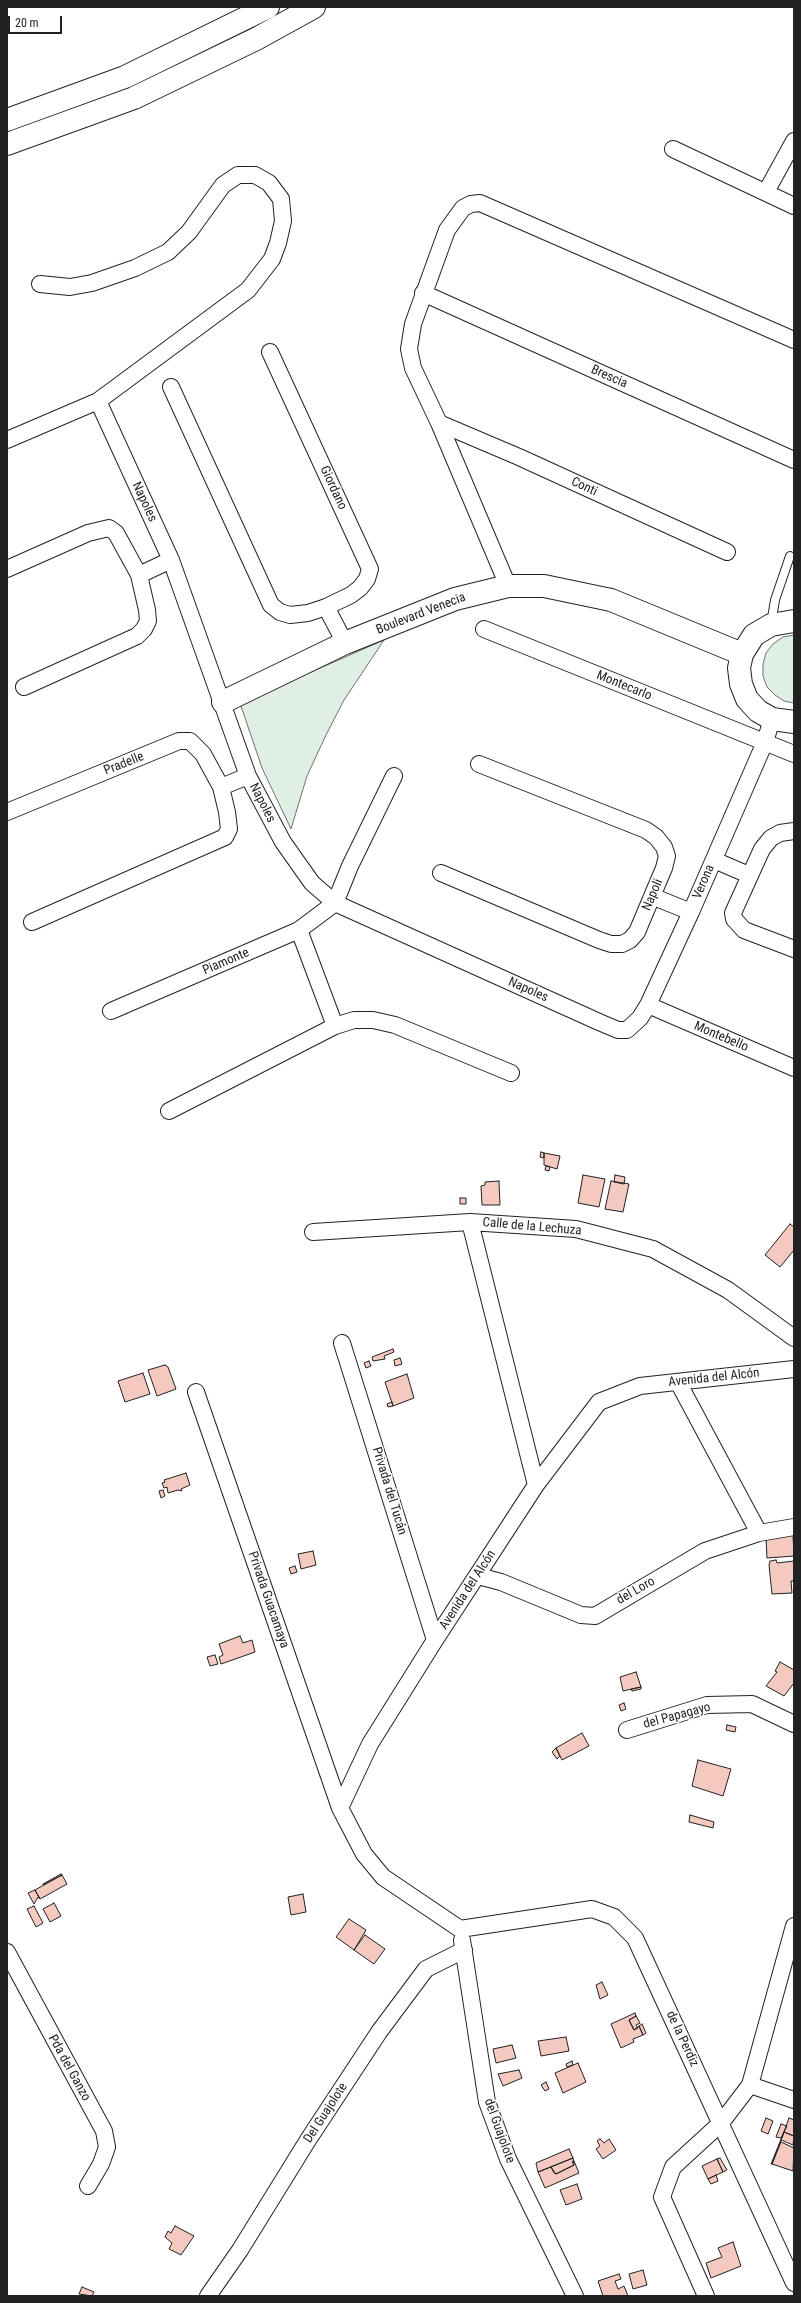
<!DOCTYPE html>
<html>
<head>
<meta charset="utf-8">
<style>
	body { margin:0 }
	#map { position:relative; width:801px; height:2303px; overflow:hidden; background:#fff; font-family:"Roboto Condensed",sans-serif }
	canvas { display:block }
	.frame { position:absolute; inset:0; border:8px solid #222; pointer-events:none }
	.scale { position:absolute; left:8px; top:16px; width:54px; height:18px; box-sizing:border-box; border:2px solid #222; border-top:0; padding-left:5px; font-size:12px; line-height:14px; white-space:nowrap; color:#222; -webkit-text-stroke:3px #fff; paint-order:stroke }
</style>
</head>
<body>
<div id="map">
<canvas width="801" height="2303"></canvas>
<div class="frame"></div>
<div class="scale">20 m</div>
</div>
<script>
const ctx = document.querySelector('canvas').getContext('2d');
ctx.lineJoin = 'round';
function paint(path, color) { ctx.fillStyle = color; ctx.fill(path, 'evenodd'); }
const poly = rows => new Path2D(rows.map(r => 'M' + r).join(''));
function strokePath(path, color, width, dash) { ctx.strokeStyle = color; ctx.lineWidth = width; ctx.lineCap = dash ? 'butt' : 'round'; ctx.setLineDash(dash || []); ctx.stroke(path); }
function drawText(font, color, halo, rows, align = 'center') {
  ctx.font = font + ' "Roboto Condensed",sans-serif'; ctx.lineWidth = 3; ctx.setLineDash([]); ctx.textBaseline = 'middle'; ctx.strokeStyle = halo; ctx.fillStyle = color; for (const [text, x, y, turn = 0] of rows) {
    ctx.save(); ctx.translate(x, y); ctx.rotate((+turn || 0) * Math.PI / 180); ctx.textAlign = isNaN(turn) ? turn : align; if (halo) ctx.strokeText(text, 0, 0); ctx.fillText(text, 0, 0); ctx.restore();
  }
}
const green = poly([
	[794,635,794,703,784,701,775,695,767,687,763,676,763,664,766,653,773,644,783,637,794,635],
	[384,640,344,700,326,735,307,776,291,829,262,768,241,706,245,701,384,640]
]);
paint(green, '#e0efe3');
strokePath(green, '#6f6f6f', 1);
const building = poly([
	[541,1152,544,1153,544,1158,540,1157,541,1152],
	[544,1153,560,1156,557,1169,544,1165,544,1153],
	[546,1166,550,1167,549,1171,545,1170,546,1166],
	[583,1175,605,1179,599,1207,578,1203,583,1175],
	[615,1175,625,1177,624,1184,614,1182,615,1175],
	[499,1181,500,1205,482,1205,481,1186,485,1185,485,1182,499,1181],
	[611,1181,629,1184,623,1212,605,1209,611,1181],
	[460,1198,466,1198,466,1204,460,1204,460,1198],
	[790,1224,794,1227,794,1250,780,1267,765,1255,790,1224],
	[393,1349,394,1352,384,1356,385,1359,373,1361,372,1357,393,1349],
	[400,1358,402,1364,395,1366,394,1360,400,1358],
	[369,1361,371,1366,366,1368,364,1363,369,1361],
	[165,1365,168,1367,176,1389,157,1396,148,1370,165,1365],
	[143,1373,150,1394,125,1402,118,1381,143,1373],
	[407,1374,414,1398,393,1406,385,1382,407,1374],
	[392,1402,393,1406,388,1407,387,1404,392,1402],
	[186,1473,190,1485,181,1489,182,1491,178,1490,168,1493,167,1487,164,1488,162,1483,165,1482,164,1480,186,1473],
	[163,1490,165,1496,161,1498,159,1491,163,1490],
	[793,1535,794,1556,767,1558,766,1538,793,1535],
	[313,1551,316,1565,301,1569,298,1554,313,1551],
	[776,1560,777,1563,794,1561,794,1581,791,1581,792,1593,772,1594,769,1565,770,1561,776,1560],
	[295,1566,297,1572,291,1574,289,1568,295,1566],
	[240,1636,243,1643,252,1640,255,1652,221,1664,219,1657,223,1655,219,1644,240,1636],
	[215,1655,218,1664,210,1666,207,1657,215,1655],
	[780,1662,794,1670,794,1683,784,1696,766,1686,777,1672,775,1671,780,1662],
	[636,1672,641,1687,623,1691,620,1677,636,1672],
	[641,1687,641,1689,632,1691,631,1689,641,1687],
	[624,1703,626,1709,621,1711,619,1705,624,1703],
	[727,1725,736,1727,735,1732,726,1730,727,1725],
	[582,1733,589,1746,562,1760,556,1748,582,1733],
	[556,1748,560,1756,557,1759,552,1752,556,1748],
	[698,1760,731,1769,723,1796,692,1786,698,1760],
	[690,1815,714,1822,713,1828,689,1822,690,1815],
	[61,1874,62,1875,43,1885,43,1884,61,1874],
	[62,1875,67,1884,40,1899,35,1890,62,1875],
	[35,1890,40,1899,38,1897,34,1904,28,1893,35,1890],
	[303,1894,306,1912,291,1915,288,1897,303,1894],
	[54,1903,61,1916,50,1922,43,1909,54,1903],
	[34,1906,43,1923,36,1927,27,1909,34,1906],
	[349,1919,366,1930,354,1950,336,1937,349,1919],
	[365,1935,385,1949,374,1964,354,1950,365,1935],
	[602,1982,608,1995,600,1999,596,1985,602,1982],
	[635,2013,636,2016,629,2020,634,2030,639,2026,643,2035,633,2039,634,2042,621,2048,611,2024,635,2013],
	[636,2016,640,2023,636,2025,638,2028,634,2030,629,2020,636,2016],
	[642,2024,646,2033,643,2035,639,2026,642,2024],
	[566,2037,569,2051,541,2056,538,2041,566,2037],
	[512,2045,516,2058,496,2063,493,2049,512,2045],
	[572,2061,573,2065,567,2067,566,2064,572,2061],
	[578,2063,586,2082,563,2093,555,2073,578,2063],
	[519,2070,522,2078,503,2086,498,2074,519,2070],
	[546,2082,549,2089,545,2091,541,2085,546,2082],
	[766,2118,773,2121,768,2134,761,2131,766,2118],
	[789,2118,794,2120,794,2136,784,2132,789,2118],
	[781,2124,787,2126,781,2138,776,2137,781,2124],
	[784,2132,794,2136,793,2145,781,2140,784,2132],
	[784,2132,772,2164,771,2164,784,2132],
	[600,2139,604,2143,609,2139,616,2150,603,2159,596,2149,600,2146,597,2141,600,2139],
	[781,2142,794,2148,793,2171,772,2164,781,2142],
	[569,2149,573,2158,538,2172,536,2163,569,2149],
	[573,2158,574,2165,556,2174,554,2173,551,2167,573,2158],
	[720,2158,727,2170,723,2172,717,2159,720,2158],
	[717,2159,723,2172,708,2179,702,2166,717,2159],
	[574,2161,579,2173,545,2188,538,2172,551,2167,556,2174,574,2165,572,2162,574,2161],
	[716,2175,718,2181,711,2184,708,2179,716,2175],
	[577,2184,582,2199,566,2205,560,2190,577,2184],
	[175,2226,194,2236,181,2255,169,2249,172,2243,165,2237,168,2231,171,2233,175,2226],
	[733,2242,741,2266,711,2278,706,2263,722,2257,718,2248,733,2242],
	[643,2270,647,2285,633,2289,629,2274,643,2270],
	[619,2274,621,2279,615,2281,618,2289,624,2286,628,2296,603,2296,598,2281,619,2274],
	[82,2287,94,2292,92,2296,79,2294,82,2287]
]);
paint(building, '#f3c9c0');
strokePath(building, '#222', 1);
const lane = poly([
	[771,624,775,600,790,556]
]);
const street = poly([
	[673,149,794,206],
	[766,192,794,141],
	[423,293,794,460],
	[171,387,271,605,280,612,290,615,308,613,326,607,351,595,360,588,367,579,370,569,270,352],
	[98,401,171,560,248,776,283,842,312,883,335,903,599,1022,618,1030,627,1030,640,1018,648,1005,691,912,765,742,772,719],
	[439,423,519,457,727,552],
	[7,440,98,401,248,290,272,259,278,243,283,221,281,199,269,183,255,175,238,175,223,185,189,232,168,252,135,268,92,283,70,287,40,284],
	[7,569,88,533,109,528,116,533,139,575,147,610,148,621,144,629,137,636,24,687],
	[139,575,171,560],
	[508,586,439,423,413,368,409,349,413,324,447,230,463,208,471,204,480,203,794,340],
	[326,607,345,643],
	[484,629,794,754],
	[221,787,248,776],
	[7,812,179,741,190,741,203,754,221,787,227,812,229,829,225,837,32,922],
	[794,831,780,833,771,838,762,849,733,913,734,919,744,930,794,949],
	[714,860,749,875],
	[441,873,599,940,611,944,622,944,630,940,637,932,664,868,667,856,664,847,656,837,646,830,479,764],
	[654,897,691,912],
	[299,930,335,1026],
	[648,1005,794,1068],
	[111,1011,299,930,335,903,350,866,394,776],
	[169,1111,335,1026,354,1020,373,1020,395,1025,511,1073],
	[470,1222,536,1485],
	[313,1232,470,1222,576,1229,653,1249,728,1290,794,1338],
	[342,1343,435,1640],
	[678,1382,759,1533],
	[196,1392,340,1808,364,1854,383,1877,460,1929],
	[478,1576,501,1582,581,1615,595,1616,705,1551,759,1533,794,1527],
	[627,1730,707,1705,752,1704,794,1724],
	[340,1808,370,1744,435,1640,536,1485,599,1402,640,1386,794,1369],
	[460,1929,592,1909,614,1917,635,1938,794,2283],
	[462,1940,487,2102,508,2159,575,2296],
	[7,1952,104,2131,107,2147,101,2164,88,2186],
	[750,2085,794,2100],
	[208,2296,240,2250,308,2140,379,2032,426,1969,464,1950],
	[706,2296,662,2197,673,2167,721,2123,750,2085,794,1926]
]);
const secondary = poly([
	[7,120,125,77,268,7],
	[7,144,134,98,256,39,314,7],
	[794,621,771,625,754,635,742,654,739,668,741,684,747,699,758,711,772,719,794,722],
	[223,702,345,643,455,599,508,586,544,586,611,600,742,654]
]);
strokePath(lane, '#222', 10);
strokePath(street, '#222', 18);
strokePath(secondary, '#222', 24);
strokePath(lane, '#fff', 8);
strokePath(street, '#fff', 16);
strokePath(secondary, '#fff', 22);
drawText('13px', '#222', '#fff', [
	["Brescia",609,377,24],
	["Conti",584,487,25],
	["Giordano",333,488,65],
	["Napoles",144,502,65],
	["Boulevard Venecia",421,614,-21],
	["Montecarlo",624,686,22],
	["Pradelle",124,764,-22],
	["Napoles",262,803,63],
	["Verona",704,882,-67],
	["Napoli",653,895,-67],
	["Piamonte",226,962,-23],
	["Napoles",528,990,24],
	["Montebello",721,1037,23],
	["Calle de la Lechuza",532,1227,5],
	["Avenida del Alcón",714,1378,-6],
	["Privada del Tucán",389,1491,73],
	["Avenida del Alcón",468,1590,-57],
	["del Loro",636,1591,-30],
	["Privada Guacamaya",268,1600,71],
	["del Papagayo",677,1716,-15],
	["de la Perdiz",682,2039,65],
	["Pda del Ganzo",69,2068,61],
	["Del Guajolote",326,2113,-57],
	["del Guajolote",499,2131,70]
]);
</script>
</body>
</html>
